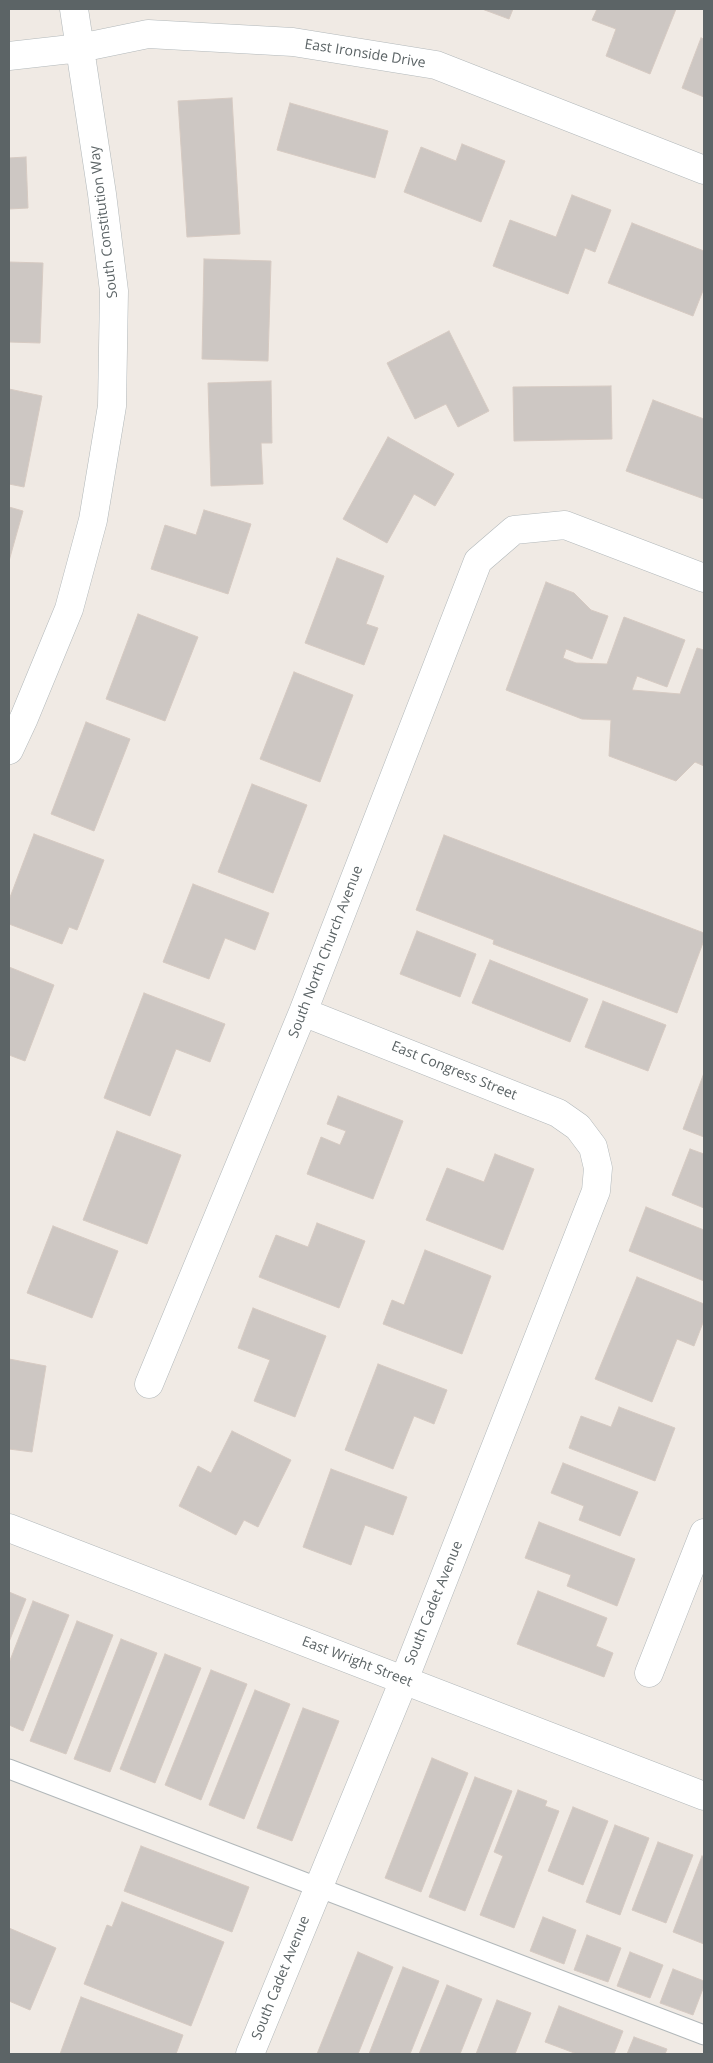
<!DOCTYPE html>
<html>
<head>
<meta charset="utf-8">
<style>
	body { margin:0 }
	#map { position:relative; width:713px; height:2063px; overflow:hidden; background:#f0eae4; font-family:"Open Sans",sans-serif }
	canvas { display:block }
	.frame { position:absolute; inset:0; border:10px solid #5c6466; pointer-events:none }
</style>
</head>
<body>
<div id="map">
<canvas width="713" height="2063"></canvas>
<div class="frame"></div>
</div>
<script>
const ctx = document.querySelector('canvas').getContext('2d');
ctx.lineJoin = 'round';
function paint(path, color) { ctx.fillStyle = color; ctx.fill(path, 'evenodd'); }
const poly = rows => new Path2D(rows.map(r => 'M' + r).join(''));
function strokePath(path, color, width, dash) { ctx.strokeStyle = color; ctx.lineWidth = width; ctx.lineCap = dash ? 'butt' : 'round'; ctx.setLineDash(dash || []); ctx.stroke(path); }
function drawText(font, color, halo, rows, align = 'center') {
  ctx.font = font + ' "Open Sans",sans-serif'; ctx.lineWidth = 4.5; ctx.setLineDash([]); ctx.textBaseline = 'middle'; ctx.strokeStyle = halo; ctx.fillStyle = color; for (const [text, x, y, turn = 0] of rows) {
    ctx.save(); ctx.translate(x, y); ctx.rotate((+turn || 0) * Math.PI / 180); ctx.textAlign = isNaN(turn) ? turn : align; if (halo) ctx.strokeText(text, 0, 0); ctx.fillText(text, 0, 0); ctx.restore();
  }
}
const building = poly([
	[482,9,513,9,509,19,482,9],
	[597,9,676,9,650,74,606,56,616,29,592,20,597,9],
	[701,38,704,39,704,97,682,88,701,38],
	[232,98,240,234,187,237,178,101,232,98],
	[290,103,388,131,375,178,277,150,290,103],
	[462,144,505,161,481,222,404,192,421,147,456,161,462,144],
	[26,157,28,208,9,209,9,158,26,157],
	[572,195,611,210,595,252,585,248,568,294,493,266,510,220,556,237,572,195],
	[632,223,704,251,704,288,693,316,608,283,632,223],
	[204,259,271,261,268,361,202,359,204,259],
	[9,262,43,263,40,343,9,342,9,262],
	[449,331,489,411,458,427,446,404,415,419,387,363,449,331],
	[271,381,272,443,261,443,263,484,211,486,208,383,271,381],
	[611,386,612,439,514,441,513,387,611,386],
	[9,389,42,396,24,487,9,484,9,389],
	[653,400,704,419,704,499,626,471,653,400],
	[388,437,454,474,435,506,414,494,387,543,343,519,388,437],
	[9,507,23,511,9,561,9,507],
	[204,510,251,524,228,594,151,569,165,525,196,535,204,510],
	[337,558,384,576,366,624,378,628,364,665,305,643,337,558],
	[546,582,574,593,591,610,608,616,592,659,566,649,563,658,576,663,607,664,624,617,685,640,667,687,637,676,632,690,680,694,697,648,704,650,704,766,695,762,676,781,609,756,611,720,582,719,506,690,546,582],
	[138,614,198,637,165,721,106,699,138,614],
	[294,672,353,695,320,782,260,759,294,672],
	[86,722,130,739,94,831,51,814,86,722],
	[252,784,307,805,273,893,218,872,252,784],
	[34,834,104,860,77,930,69,927,62,944,9,924,9,900,34,834],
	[444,835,704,933,704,940,677,1013,493,944,494,940,416,910,444,835],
	[193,884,269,913,255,950,225,938,209,979,163,962,193,884],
	[417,931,476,954,460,997,400,974,417,931],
	[490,960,588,999,570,1042,472,1003,490,960],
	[9,967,54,985,25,1061,9,1055,9,967],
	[144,993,225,1024,210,1062,176,1049,150,1116,104,1098,144,993],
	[603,1001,666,1025,648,1071,585,1047,603,1001],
	[704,1073,704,1137,683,1129,704,1073],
	[338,1096,403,1121,373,1199,307,1174,321,1137,340,1145,346,1131,327,1124,338,1096],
	[117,1131,181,1155,147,1244,83,1220,117,1131],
	[690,1149,704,1154,704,1208,672,1195,690,1149],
	[495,1154,534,1169,503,1250,426,1220,447,1168,484,1182,495,1154],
	[646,1207,704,1230,704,1281,629,1251,646,1207],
	[317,1223,365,1241,339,1308,259,1277,276,1235,308,1247,317,1223],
	[53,1226,118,1251,92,1318,27,1293,53,1226],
	[425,1250,491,1276,462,1354,383,1324,392,1300,404,1305,425,1250],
	[637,1277,704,1304,704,1320,694,1346,677,1339,652,1402,595,1379,637,1277],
	[253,1308,326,1336,295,1417,254,1401,270,1360,238,1348,253,1308],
	[9,1359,46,1366,32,1452,9,1449,9,1359],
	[378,1364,447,1390,434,1424,414,1416,393,1469,345,1450,378,1364],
	[619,1407,675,1428,655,1481,569,1448,581,1416,611,1427,619,1407],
	[232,1431,291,1460,258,1527,244,1520,236,1535,179,1506,198,1466,211,1473,232,1431],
	[563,1463,638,1492,620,1536,579,1520,584,1506,551,1493,563,1463],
	[331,1469,407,1497,393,1535,365,1525,351,1565,303,1547,331,1469],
	[539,1522,635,1559,617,1606,567,1586,571,1575,525,1558,539,1522],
	[538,1591,607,1618,596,1646,613,1653,604,1677,517,1644,538,1591],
	[9,1592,26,1599,9,1642,9,1592],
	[33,1601,69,1615,23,1731,9,1725,9,1663,33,1601],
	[77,1621,113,1635,66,1754,30,1741,77,1621],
	[121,1639,157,1653,110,1772,74,1759,121,1639],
	[165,1654,201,1668,155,1783,120,1769,165,1654],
	[211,1670,247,1684,201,1800,165,1785,211,1670],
	[255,1690,290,1704,244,1819,209,1805,255,1690],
	[303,1708,339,1721,292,1841,257,1828,303,1708],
	[432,1758,468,1773,421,1892,385,1878,432,1758],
	[475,1777,512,1791,465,1911,429,1897,475,1777],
	[518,1790,547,1801,545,1806,559,1811,514,1928,480,1915,503,1856,494,1852,518,1790],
	[573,1807,608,1821,583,1885,548,1871,573,1807],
	[615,1825,649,1838,620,1915,586,1902,615,1825],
	[658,1842,693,1855,666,1923,632,1910,658,1842],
	[141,1846,249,1887,232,1932,124,1891,141,1846],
	[702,1856,704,1857,704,1944,673,1932,702,1856],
	[122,1902,224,1942,191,2026,84,1984,107,1925,112,1927,122,1902],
	[543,1917,576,1930,564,1964,530,1951,543,1917],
	[9,1928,56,1948,30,2010,9,2001,9,1928],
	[587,1935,621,1948,608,1982,574,1970,587,1935],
	[358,1952,393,1967,358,2054,317,2054,358,1952],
	[630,1952,663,1965,650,1998,617,1986,630,1952],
	[403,1967,439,1981,410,2054,369,2054,403,1967],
	[673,1969,704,1981,704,1986,693,2015,660,2003,673,1969],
	[447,1985,482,1999,460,2054,419,2054,447,1985],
	[81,1997,183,2035,176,2054,60,2054,81,1997],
	[497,2000,531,2013,515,2054,476,2054,497,2000],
	[559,2006,623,2031,614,2054,577,2054,545,2042,559,2006],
	[634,2037,667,2049,665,2054,627,2054,634,2037]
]);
paint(building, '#cdc7c3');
strokePath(building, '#d6cac2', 1);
const service = poly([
	[9,1769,704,2035]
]);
const minor = poly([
	[9,56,80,48,148,34,293,42,436,65,704,170],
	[9,750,24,718,69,609,93,520,112,406,114,291,102,194,74,9],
	[149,1384,303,1012,478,561,514,530,565,525,704,578],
	[649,1673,704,1533],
	[250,2054,404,1680,596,1191,598,1168,593,1147,578,1127,558,1113,303,1012]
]);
const tertiary = poly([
	[9,1528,704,1796]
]);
strokePath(service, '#b2b8ba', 21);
strokePath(minor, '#b2b8ba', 29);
strokePath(tertiary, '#b2b8ba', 29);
strokePath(service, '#fff', 19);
strokePath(minor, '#fff', 28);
strokePath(tertiary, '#fff', 28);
drawText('14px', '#5c6466', '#fff', [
	["East Ironside Drive",365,54,9],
	["South Constitution Way",104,222,-97],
	["South North Church Avenue",326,952,-69],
	["East Congress Street",454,1071,22],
	["South Cadet Avenue",434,1603,-68],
	["East Wright Street",357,1662,21],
	["South Cadet Avenue",281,1978,-68]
]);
</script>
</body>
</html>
